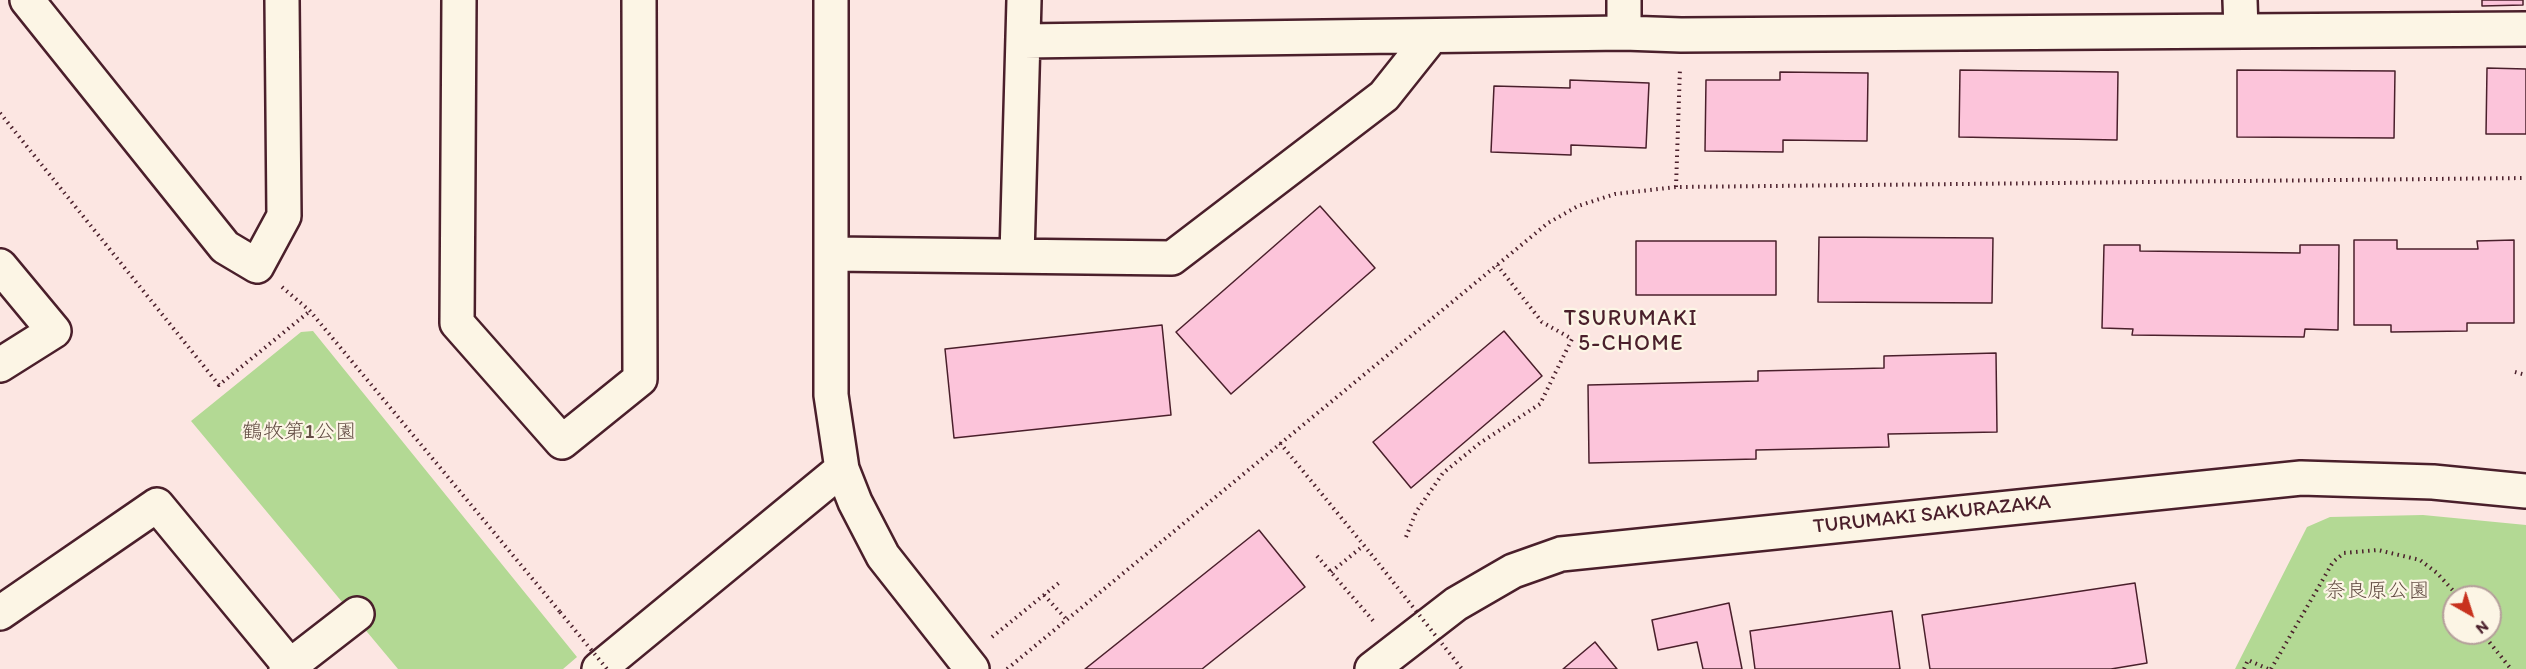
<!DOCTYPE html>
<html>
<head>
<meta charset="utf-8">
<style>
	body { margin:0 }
	#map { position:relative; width:2526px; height:669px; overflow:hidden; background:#fce6e2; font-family:Itim,sans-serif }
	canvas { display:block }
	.north { position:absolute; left:2442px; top:585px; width:60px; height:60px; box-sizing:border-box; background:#fcf5e5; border:2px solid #b59f9b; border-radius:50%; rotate:141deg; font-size:16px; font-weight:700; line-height:24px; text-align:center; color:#4a1f2b }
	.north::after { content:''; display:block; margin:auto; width:21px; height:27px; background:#c8321e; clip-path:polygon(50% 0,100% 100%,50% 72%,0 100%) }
</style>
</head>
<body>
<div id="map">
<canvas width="2526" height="669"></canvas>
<div class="north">N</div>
</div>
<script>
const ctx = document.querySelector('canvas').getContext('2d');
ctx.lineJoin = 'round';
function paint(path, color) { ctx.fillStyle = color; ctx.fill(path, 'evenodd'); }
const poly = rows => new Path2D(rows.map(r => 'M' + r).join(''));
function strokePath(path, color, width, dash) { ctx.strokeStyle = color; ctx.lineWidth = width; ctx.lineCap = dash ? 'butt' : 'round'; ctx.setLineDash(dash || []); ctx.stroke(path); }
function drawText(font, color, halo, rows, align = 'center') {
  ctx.font = font + ' Itim,"Klee One",sans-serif'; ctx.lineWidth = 4.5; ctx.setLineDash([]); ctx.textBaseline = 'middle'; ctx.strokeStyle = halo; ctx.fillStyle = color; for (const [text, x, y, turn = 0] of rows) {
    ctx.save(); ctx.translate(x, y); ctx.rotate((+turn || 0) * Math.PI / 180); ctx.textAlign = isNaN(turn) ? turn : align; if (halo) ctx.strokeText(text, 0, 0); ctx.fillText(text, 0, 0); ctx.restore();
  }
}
paint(poly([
	[313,331,577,657,563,669,398,669,191,421,301,332],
	[2423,515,2526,525,2526,669,2235,669,2307,527,2330,517],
	[2454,597,2490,597,2490,633,2454,633]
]), '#b3d994');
const building = poly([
	[2482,0,2523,0,2523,5,2482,6,2482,0],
	[2487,68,2526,69,2526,134,2486,134,2487,68],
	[1960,70,2118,72,2117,140,1959,137,1960,70],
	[2237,70,2395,71,2394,138,2237,137,2237,70],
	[1780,72,1868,73,1867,141,1783,140,1783,152,1705,151,1706,80,1780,80,1780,72],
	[1570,80,1649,83,1646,148,1571,145,1571,155,1491,152,1494,86,1570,88,1570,80],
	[1320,206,1375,268,1231,394,1176,332,1320,206],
	[1819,237,1993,238,1992,303,1818,302,1819,237],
	[2354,240,2397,240,2397,249,2478,249,2477,241,2514,240,2514,323,2467,323,2467,331,2391,332,2391,325,2354,325,2354,240],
	[1636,241,1776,241,1776,295,1636,295,1636,241],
	[2104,245,2140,245,2140,251,2300,253,2300,245,2339,245,2338,330,2305,329,2304,337,2132,335,2133,329,2102,328,2104,245],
	[1162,325,1171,415,954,438,945,349,1162,325],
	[1504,331,1542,376,1411,488,1373,442,1504,331],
	[1996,353,1997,432,1888,434,1889,447,1756,450,1756,459,1589,463,1588,385,1758,381,1758,371,1884,368,1884,356,1996,353],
	[1259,530,1305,587,1202,669,1085,669,1259,530],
	[2135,583,2147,663,2111,669,1930,669,1922,615,2135,583],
	[1729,603,1742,669,1703,669,1697,642,1658,650,1652,620,1729,603],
	[1892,611,1900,669,1755,669,1750,631,1892,611],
	[1595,642,1617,669,1563,669,1595,642]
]);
paint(building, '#fcc4da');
strokePath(building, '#4a1f2b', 1.5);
const minor = poly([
	[27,0,225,247,257,266,284,216,282,0],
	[459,0,457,323,562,442,640,379,639,0],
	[831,0,831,395,842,469,855,502,883,556,972,669],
	[2240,0,2241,30],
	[1624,33,1624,0],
	[1024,41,1624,33,1681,35,2526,29],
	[832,254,1172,258,1384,96,1431,37],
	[1017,256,1024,0],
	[0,266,54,331,0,365],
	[0,613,157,505,290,666],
	[286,669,357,614],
	[599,669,842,469],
	[1372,669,1456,604,1513,571,1561,554,2301,478,2433,482,2526,491]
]);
strokePath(minor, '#4a1f2b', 38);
strokePath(poly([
	[0,113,219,385,310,311],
	[1676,187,1680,68],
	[282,287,310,311,560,612],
	[2515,372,2526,375],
	[1280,443,1371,554],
	[1406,537,1416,512,1443,473,1480,443,1540,404,1572,339,1542,322,1497,265],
	[1317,556,1376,624],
	[1331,572,1363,546],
	[1044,595,1067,620],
	[2482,633,2511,669],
	[992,637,1060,582],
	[1007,669,1548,223,1578,206,1615,194,1676,187,2526,178],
	[2244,669,2248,660,2268,669],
	[2271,669,2333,562,2344,553,2378,550,2420,560,2437,573,2459,597]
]), '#4a1f2b', 4, [1.5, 4.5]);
strokePath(minor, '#fcf5e5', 33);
strokePath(poly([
	[1371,554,1462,669],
	[560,612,607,669]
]), '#4a1f2b', 4, [1.5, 4.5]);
drawText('21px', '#644e45', '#fcf5e5', [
	["鶴牧第1公園",299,433],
	["奈良原公園",2377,592]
]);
drawText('21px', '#4a1f2b', '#fcf5e5', [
	["TURUMAKI SAKURAZAKA",1932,515,-6]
]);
ctx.letterSpacing = '1.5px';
drawText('22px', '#4a1f2b', '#fcf5e5', [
	["TSURUMAKI",1631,319],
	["5-CHOME",1631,344]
]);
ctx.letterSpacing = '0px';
</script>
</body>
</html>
